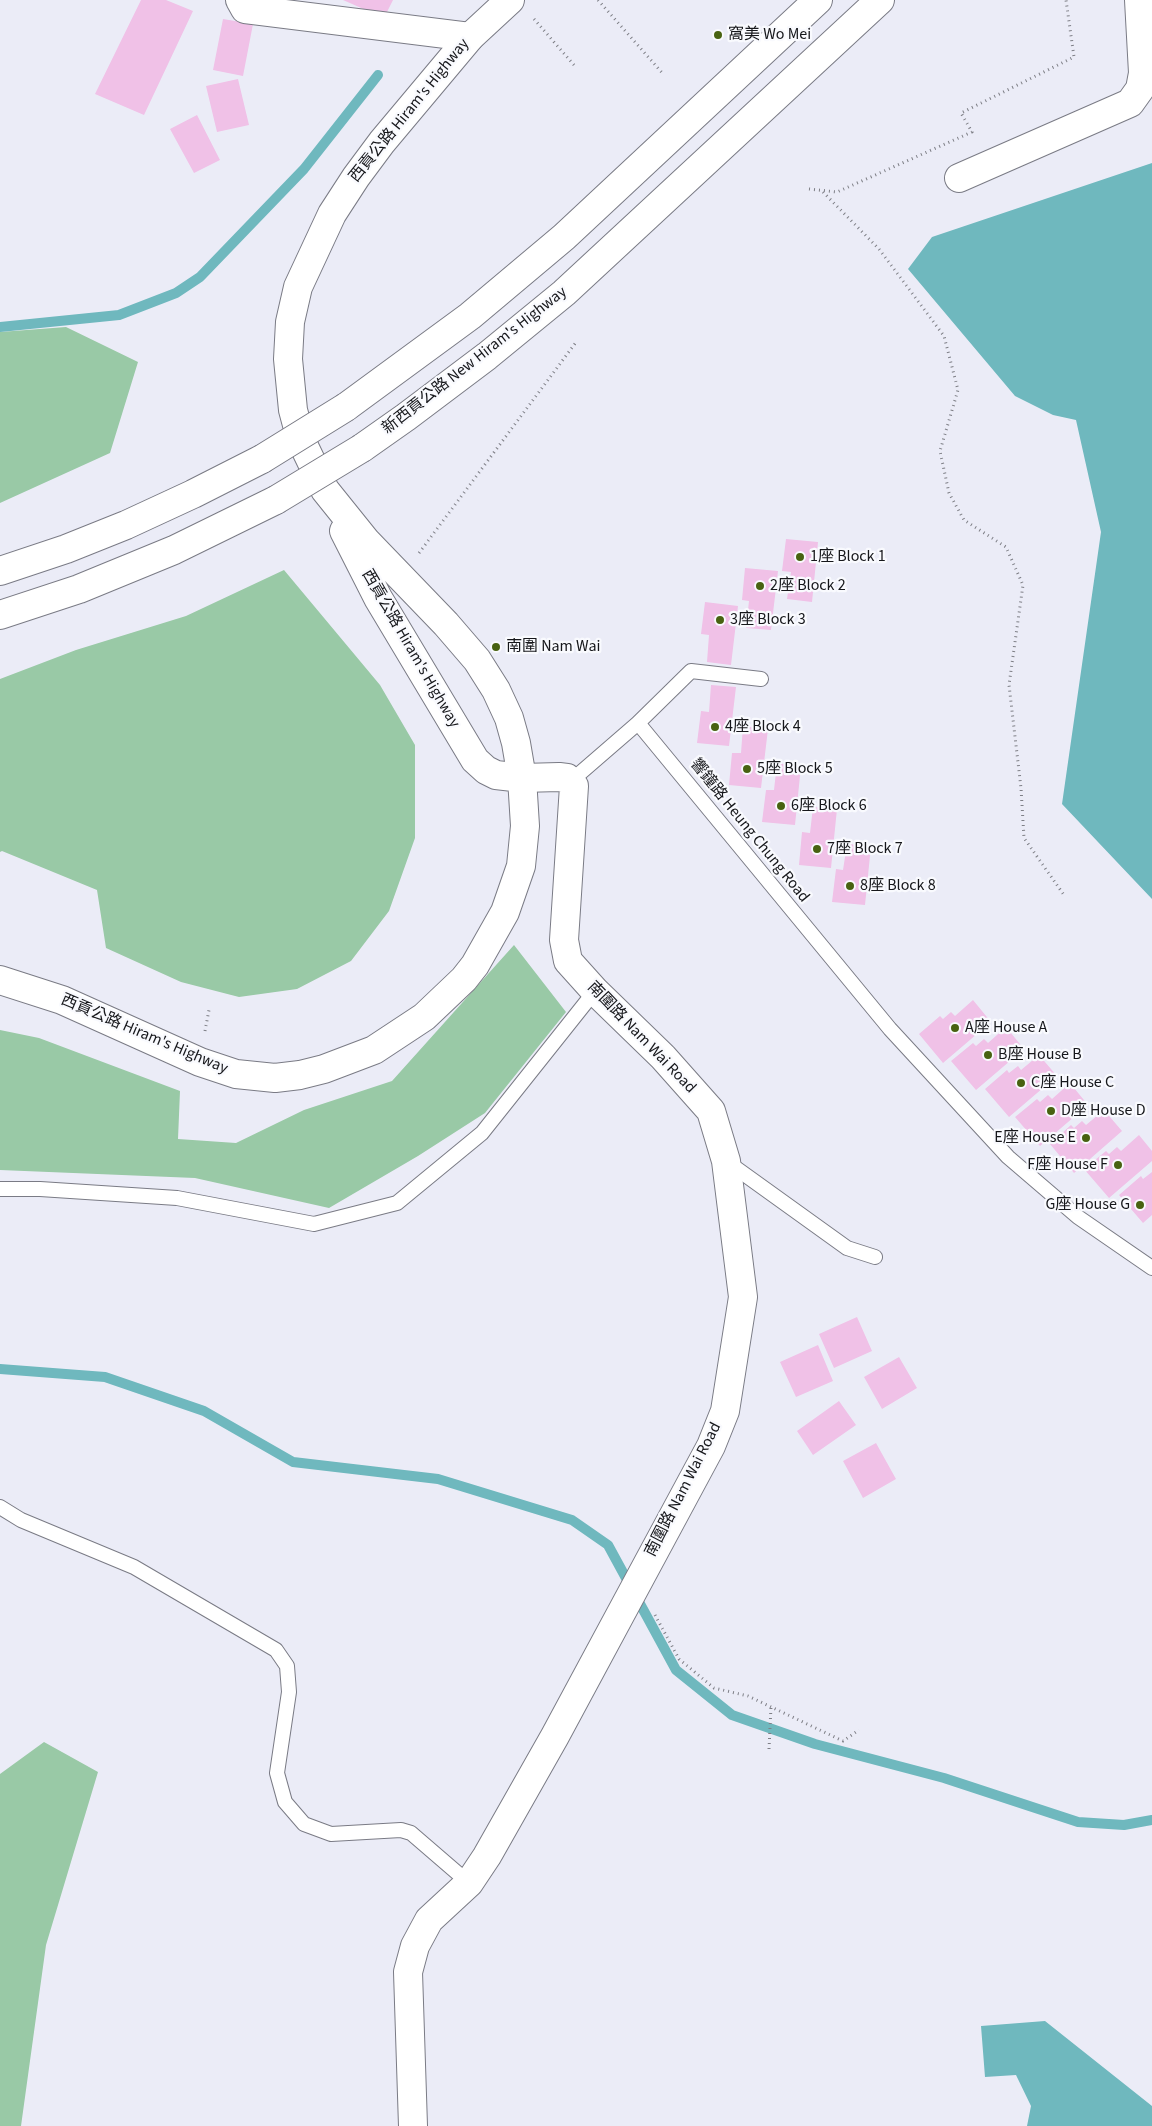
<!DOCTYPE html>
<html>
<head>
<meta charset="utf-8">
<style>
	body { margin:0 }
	canvas { display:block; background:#ebecf7 }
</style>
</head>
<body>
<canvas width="1152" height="2126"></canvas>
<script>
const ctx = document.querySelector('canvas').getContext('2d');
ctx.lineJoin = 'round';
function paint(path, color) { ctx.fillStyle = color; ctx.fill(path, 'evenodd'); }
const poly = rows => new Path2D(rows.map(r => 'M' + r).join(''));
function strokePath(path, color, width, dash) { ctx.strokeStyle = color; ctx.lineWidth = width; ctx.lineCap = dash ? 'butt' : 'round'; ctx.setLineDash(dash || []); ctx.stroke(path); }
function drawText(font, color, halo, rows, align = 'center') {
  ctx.font = font + ' "Source Sans 3","Noto Sans TC",sans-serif'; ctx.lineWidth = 4.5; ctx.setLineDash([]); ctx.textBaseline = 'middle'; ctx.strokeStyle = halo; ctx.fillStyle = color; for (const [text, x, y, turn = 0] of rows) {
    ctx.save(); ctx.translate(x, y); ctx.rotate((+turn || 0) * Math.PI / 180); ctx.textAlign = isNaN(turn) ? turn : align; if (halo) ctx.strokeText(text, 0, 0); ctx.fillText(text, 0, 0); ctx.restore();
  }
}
paint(poly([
	[66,327,138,362,110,453,0,503,0,332],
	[284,570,380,685,415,745,415,838,389,911,351,961,297,989,239,997,181,982,106,948,97,890,2,851,0,852,0,679,76,650,186,616],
	[514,945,566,1012,485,1113,418,1156,329,1208,195,1178,0,1170,0,1030,39,1038,180,1091,178,1139,236,1143,304,1110,392,1081],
	[44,1742,98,1772,46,1945,21,2126,0,2126,0,1774]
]), '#99c9a6');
paint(poly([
	[1152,163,1152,899,1062,804,1101,532,1076,420,1053,415,1015,396,908,269,932,237],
	[1045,2021,1152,2106,1152,2126,1027,2126,1031,2106,1016,2075,985,2077,981,2026]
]), '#6fb8be');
strokePath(poly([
	[0,327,119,315,176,293,200,277,304,169,378,75],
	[0,1369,105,1377,204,1411,293,1462,438,1479,572,1520,608,1545,676,1670,732,1715,815,1744,944,1778,1078,1822,1124,1825,1152,1820]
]), '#6fb8be', 10);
paint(poly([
	[141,0,166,0,193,11,144,115,95,94],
	[343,0,393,0,384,18],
	[223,19,253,24,243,76,213,70],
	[238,79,249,125,217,132,206,86],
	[197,115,220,160,194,173,170,129],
	[786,539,818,542,812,602,787,599,791,572,782,571],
	[745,568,778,571,771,630,746,628,749,601,742,600],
	[705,602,738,606,731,665,707,662,709,635,701,634],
	[711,685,736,687,729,746,697,743,701,711,709,712],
	[743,726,768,729,761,788,729,785,732,753,741,753],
	[777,763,801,766,795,825,762,822,766,790,774,790],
	[813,807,837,809,831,868,799,865,802,832,810,833],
	[847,844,871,846,865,905,832,902,836,869,843,870],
	[973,1000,991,1022,943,1063,919,1034,940,1016,943,1019,951,1012,955,1016],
	[1006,1027,1024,1049,976,1090,951,1061,973,1043,976,1046,984,1039,988,1043],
	[1039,1055,1057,1076,1009,1117,985,1089,1007,1070,1009,1073,1018,1066,1021,1070],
	[1070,1083,1088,1105,1040,1146,1015,1117,1037,1099,1040,1102,1048,1095,1052,1099],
	[1104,1110,1122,1131,1074,1173,1050,1144,1071,1125,1074,1128,1082,1121,1086,1125],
	[1139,1135,1152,1151,1152,1161,1109,1198,1084,1169,1106,1151,1109,1154,1117,1147,1121,1151],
	[1152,1172,1152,1215,1143,1223,1119,1195,1141,1176,1143,1179],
	[857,1317,872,1351,834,1368,819,1334],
	[818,1345,833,1381,796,1397,780,1362],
	[899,1357,917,1388,882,1409,864,1377],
	[839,1401,856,1425,813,1455,797,1431],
	[876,1443,896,1479,863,1498,843,1461]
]), '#f0c1e7');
const service = poly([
	[638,723,691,671,761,679],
	[571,781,638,723,890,1029,1008,1157,1078,1217,1152,1268],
	[726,1161,847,1248,875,1257],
	[0,1189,40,1189,177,1198,314,1224,397,1203,482,1133,595,991],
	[0,1507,21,1520,134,1567,276,1650,287,1666,289,1692,277,1773,285,1802,304,1824,331,1834,401,1830,411,1833,469,1883]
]);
const minor = poly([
	[240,0,245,9,470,37],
	[959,178,1130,103,1140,89,1143,73,1139,0],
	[413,2126,408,1972,415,1946,429,1920,469,1883,487,1856,555,1736,711,1446,725,1411,743,1297,726,1161,711,1111,663,1057,595,991,568,961,564,940,574,786,567,778,559,777,522,778]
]);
const tertiary = poly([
	[344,531,378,598,475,760,486,770,496,775,522,778],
	[0,980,62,1000,200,1062,236,1074,275,1078,300,1075,324,1069,374,1050,424,1017,464,979,475,965,505,912,521,866,525,826,522,778,516,743,509,718,496,690,477,660,446,624,366,541,325,490,301,440,293,410,288,359,290,322,298,287,332,214,356,177,382,142,470,37,510,0]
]);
const secondary = poly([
	[346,407,470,316,564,237,818,0],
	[362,448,406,417,487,356,564,293,880,0],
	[0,571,66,549,126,525,193,494,262,459],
	[0,615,79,589,174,550,276,500]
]);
strokePath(service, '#7a7b85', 16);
strokePath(minor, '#7a7b85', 30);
strokePath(tertiary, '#7a7b85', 30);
strokePath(secondary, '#7a7b85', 30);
strokePath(poly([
	[598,0,664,75],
	[534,19,574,65],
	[809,189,837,192,972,132,961,113,1074,57,1066,0],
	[823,192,879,249,944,336,958,390,940,451,949,493,964,520,1006,547,1023,585,1009,685,1021,788,1024,838,1064,895],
	[419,553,577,341],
	[205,1031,209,1010],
	[655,1615,679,1659,714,1688,748,1696,843,1741,859,1730],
	[769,1749,771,1707]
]), '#7e7f86', 3, [1, 4]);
strokePath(service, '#fff', 14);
strokePath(minor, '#fff', 28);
strokePath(tertiary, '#fff', 28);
strokePath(secondary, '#fff', 28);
const secondaryBridge = poly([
	[262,459,346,407],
	[276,500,362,448]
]);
strokePath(secondaryBridge, '#7a7b85', 30, []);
strokePath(secondaryBridge, '#fff', 28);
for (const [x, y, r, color] of [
	[718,35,5,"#486211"],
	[800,557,5,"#486211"],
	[760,586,5,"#486211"],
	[720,620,5,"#486211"],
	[496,647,5,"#486211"],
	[715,727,5,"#486211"],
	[747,769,5,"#486211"],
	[781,806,5,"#486211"],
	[817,849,5,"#486211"],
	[850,886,5,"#486211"],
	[955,1028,5,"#486211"],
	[988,1055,5,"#486211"],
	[1021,1083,5,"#486211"],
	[1051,1111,5,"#486211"],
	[1086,1138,5,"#486211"],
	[1118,1165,5,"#486211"],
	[1140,1205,5,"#486211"]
]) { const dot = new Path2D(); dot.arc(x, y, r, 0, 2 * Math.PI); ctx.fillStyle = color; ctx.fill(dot); strokePath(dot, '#f9fafe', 2); }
drawText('16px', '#16171b', '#f9fafe', [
	["窩美 Wo Mei",728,35],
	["1座 Block 1",810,557],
	["2座 Block 2",770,586],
	["3座 Block 3",730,620],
	["南圍 Nam Wai",506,647],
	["4座 Block 4",725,727],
	["5座 Block 5",757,769],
	["6座 Block 6",791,806],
	["7座 Block 7",827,849],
	["8座 Block 8",860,886],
	["A座 House A",965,1028],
	["B座 House B",998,1055],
	["C座 House C",1031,1083],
	["D座 House D",1061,1111],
	["E座 House E",1076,1138,"right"],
	["F座 House F",1108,1165,"right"],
	["G座 House G",1130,1205,"right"]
], 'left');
drawText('16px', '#16171b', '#f9fafe', [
	["西貢公路 Hiram's Highway",410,111,-51],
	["新西貢公路 New Hiram's Highway",475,361,-38],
	["西貢公路 Hiram's Highway",410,649,60],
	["響鐘路 Heung Chung Road",749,831,51],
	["西貢公路 Hiram's Highway",144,1035,23],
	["南圍路 Nam Wai Road",641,1038,46],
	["南圍路 Nam Wai Road",684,1490,-63]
]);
</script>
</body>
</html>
